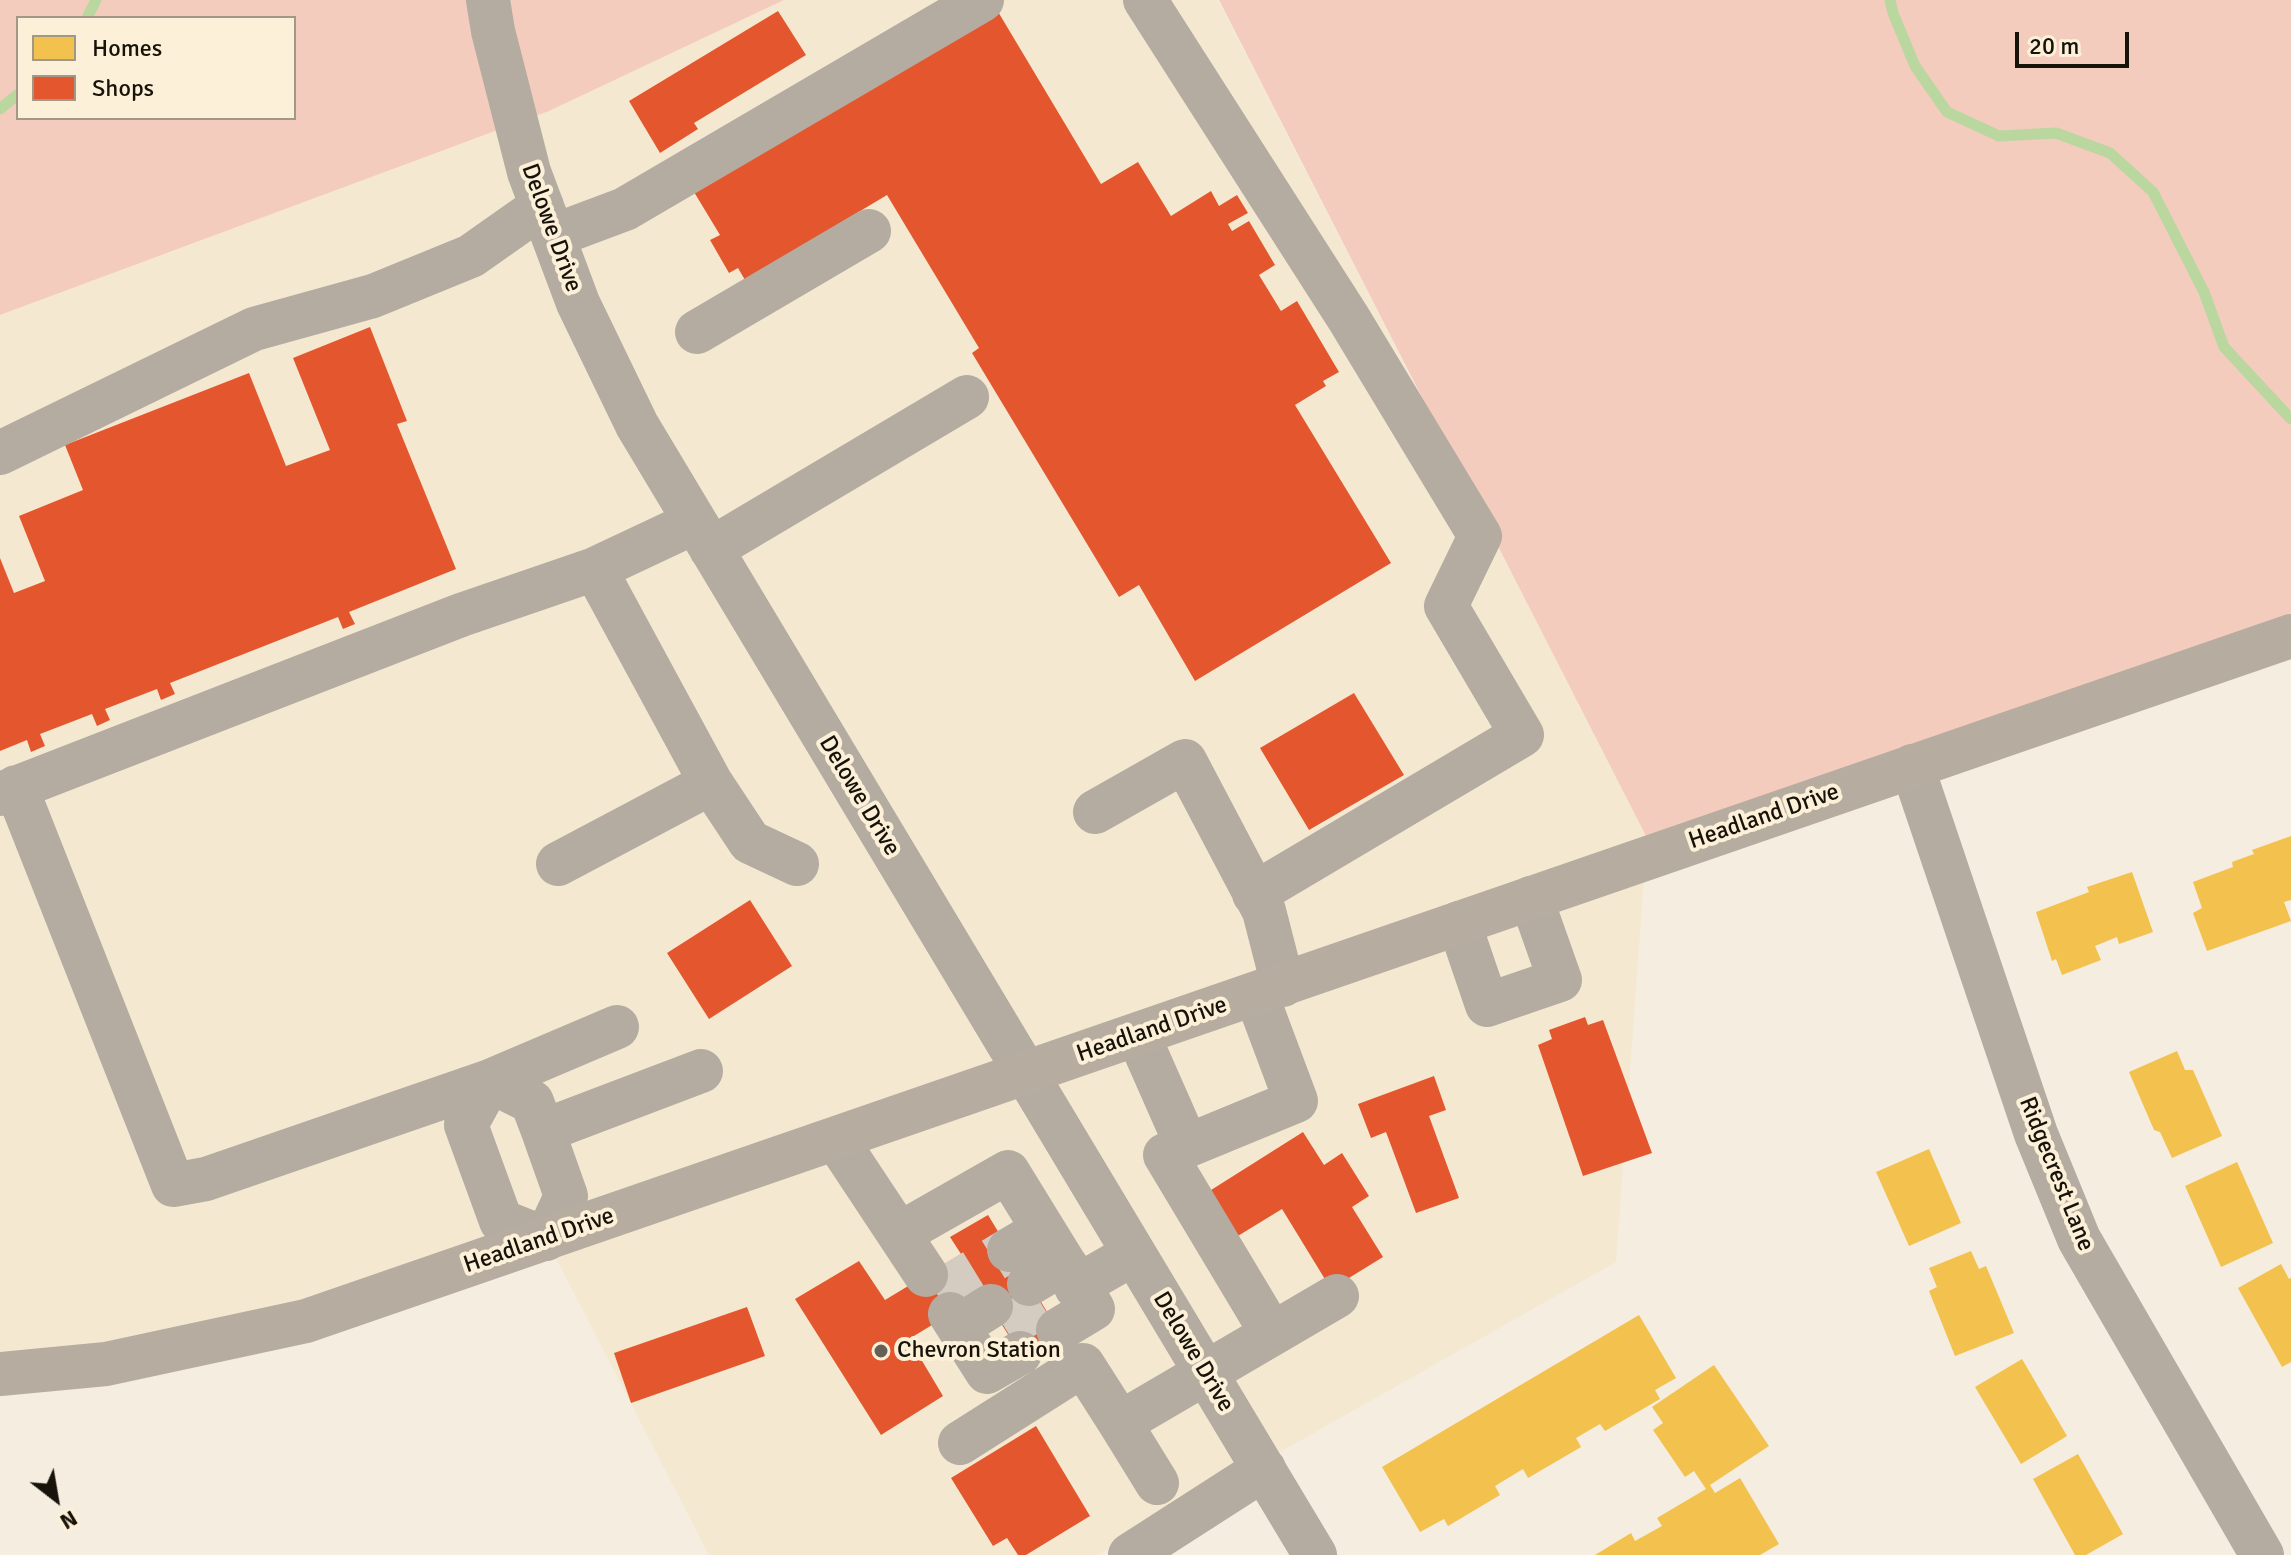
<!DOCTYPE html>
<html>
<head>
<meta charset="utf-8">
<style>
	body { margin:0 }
	#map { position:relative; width:2291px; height:1555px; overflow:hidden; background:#f5ede0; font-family:Signika,sans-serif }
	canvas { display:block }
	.legend { position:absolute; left:16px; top:16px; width:280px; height:104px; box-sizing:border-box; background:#fdf0d8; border:2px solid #a19886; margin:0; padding:10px 14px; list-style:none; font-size:24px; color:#17130b }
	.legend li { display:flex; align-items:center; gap:16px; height:40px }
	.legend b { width:40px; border:2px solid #a19886 }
	.north { position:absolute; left:16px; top:1459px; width:80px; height:80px; -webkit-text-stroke:6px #fdf0d8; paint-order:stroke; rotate:149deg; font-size:22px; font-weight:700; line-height:32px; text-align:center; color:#17130b }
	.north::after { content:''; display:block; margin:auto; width:28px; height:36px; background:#17130b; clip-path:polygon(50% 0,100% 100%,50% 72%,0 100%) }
	.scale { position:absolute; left:2015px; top:32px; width:114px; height:36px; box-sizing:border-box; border:4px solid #17130b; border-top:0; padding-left:10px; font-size:24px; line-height:28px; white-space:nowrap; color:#17130b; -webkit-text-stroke:6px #fdf0d8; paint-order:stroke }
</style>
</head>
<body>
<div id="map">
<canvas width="2291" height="1555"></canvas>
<ul class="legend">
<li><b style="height:22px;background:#f2c14e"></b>Homes</li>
<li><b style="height:22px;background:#e4572e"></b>Shops</li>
</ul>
<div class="north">N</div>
<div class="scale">20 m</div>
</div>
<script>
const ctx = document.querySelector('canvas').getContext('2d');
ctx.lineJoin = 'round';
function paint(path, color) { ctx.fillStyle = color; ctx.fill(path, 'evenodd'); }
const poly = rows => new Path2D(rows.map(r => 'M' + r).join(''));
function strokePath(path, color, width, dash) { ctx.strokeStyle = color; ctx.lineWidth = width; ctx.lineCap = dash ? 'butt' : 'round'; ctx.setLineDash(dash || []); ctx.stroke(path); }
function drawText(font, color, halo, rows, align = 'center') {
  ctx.font = font + ' Signika,sans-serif'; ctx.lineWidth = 8; ctx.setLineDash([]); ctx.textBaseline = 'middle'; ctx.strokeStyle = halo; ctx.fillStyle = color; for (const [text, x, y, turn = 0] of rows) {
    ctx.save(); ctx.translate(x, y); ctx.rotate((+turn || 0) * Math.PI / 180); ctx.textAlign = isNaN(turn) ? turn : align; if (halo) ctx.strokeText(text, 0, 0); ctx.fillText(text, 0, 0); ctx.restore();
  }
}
paint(poly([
	[784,0,1218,0,1647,838,1616,1262,1098,1555,709,1555,543,1233,0,1386,0,315,549,111]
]), '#f4e8d1');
paint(poly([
	[0,0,784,0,549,111,0,315],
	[18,18,294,18,294,118,18,118],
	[1219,0,2291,0,2291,616,1647,838]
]), '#f4ccbe');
paint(poly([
	[2291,836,2291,900,2284,902,2291,921,2207,951,2193,913,2202,908,2193,882,2233,867,2232,862,2254,854,2252,850],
	[2132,872,2153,932,2119,944,2117,937,2095,946,2101,960,2062,975,2056,959,2052,961,2036,912,2089,892,2087,887],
	[2177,1051,2185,1070,2193,1070,2222,1136,2172,1158,2160,1132,2154,1130,2129,1072],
	[1929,1149,1961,1223,1909,1246,1876,1172],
	[2237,1162,2273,1243,2221,1267,2185,1186],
	[1971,1251,1979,1269,1986,1266,2014,1333,1955,1356,1929,1291,1937,1287,1929,1268],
	[2281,1264,2289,1279,2291,1278,2291,1362,2282,1367,2238,1288],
	[1639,1315,1676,1378,1655,1390,1660,1399,1605,1431,1600,1424,1576,1438,1581,1447,1528,1478,1523,1469,1495,1486,1500,1495,1448,1526,1444,1519,1420,1532,1382,1467],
	[2022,1359,2067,1436,2021,1464,1975,1387],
	[1714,1365,1769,1446,1710,1485,1715,1493,1740,1478,1779,1544,1760,1555,1595,1555,1631,1533,1635,1541,1662,1526,1657,1518,1706,1489,1694,1471,1685,1477,1653,1430,1663,1423,1652,1407],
	[2078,1454,2123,1534,2086,1555,2075,1555,2033,1479]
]), '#f2c14e');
paint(poly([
	[997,10,1101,184,1138,162,1171,216,1211,191,1219,206,1237,195,1248,213,1228,224,1232,231,1249,221,1275,265,1259,275,1281,311,1297,301,1339,372,1323,381,1326,386,1295,405,1391,563,1195,681,1139,585,1119,597,972,353,979,348,887,195,745,280,738,268,729,273,710,240,720,235,694,192],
	[778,11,806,55,694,123,698,129,660,153,629,101],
	[370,327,407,421,397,424,456,569,349,612,355,624,343,629,338,617,170,683,175,694,161,700,157,689,105,709,110,720,97,726,92,714,40,734,45,746,31,752,27,740,0,751,0,558,14,593,45,581,19,516,83,490,65,445,249,373,286,466,330,450,293,358],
	[1354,693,1404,775,1309,830,1260,748],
	[750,900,792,966,709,1019,667,953],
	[1585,1017,1588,1025,1603,1020,1652,1153,1583,1176,1538,1045,1552,1039,1549,1030],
	[1434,1076,1446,1110,1429,1116,1459,1198,1416,1213,1386,1132,1371,1138,1358,1104],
	[1303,1132,1324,1165,1342,1153,1369,1196,1352,1207,1383,1257,1331,1289,1282,1209,1228,1242,1200,1197],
	[988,1215,1063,1338,1025,1362,983,1294,909,1339,943,1396,881,1435,795,1299,859,1261,885,1300,961,1254,950,1237],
	[747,1307,765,1356,631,1403,614,1353],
	[1036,1426,1090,1516,1026,1555,1018,1555,1007,1538,993,1546,951,1478]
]), '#e4572e');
strokePath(poly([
	[1890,0,1893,13,1915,66,1947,112,1999,136,2056,133,2110,153,2153,192,2204,292,2224,347,2291,419],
	[87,18,96,0],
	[0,109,18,94]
]), '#b9d79f', 11);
strokePath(poly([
	[937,1294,1009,1250],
	[1005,1328,1042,1305]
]), '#d4ccc0', 44, [44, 22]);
strokePath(poly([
	[488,0,493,31,529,172,578,303,637,425,1315,1555],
	[1145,0,1349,319,1480,536,1446,606,1522,735,1254,894],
	[553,236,625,209,982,0],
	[697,332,869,231],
	[0,453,254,329,373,296,471,256,542,206],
	[711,549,967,397],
	[595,569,711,783,750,842,797,864],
	[1912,766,2036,1134,2079,1239,2262,1555],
	[16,787,173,1185,206,1179,490,1081,617,1027],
	[0,794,461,615,595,569,695,522],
	[1095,812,1185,761,1264,911,1283,985],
	[558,864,711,783],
	[1459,923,1487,1005,1560,980,1531,898],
	[1256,994,1296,1101,1165,1155,1271,1332],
	[1138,1035,1187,1146],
	[490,1081,532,1102,543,1131,566,1196,546,1239,501,1221,466,1125,490,1081],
	[543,1131,701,1071],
	[836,1139,926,1275],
	[899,1234,1008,1172,1064,1263],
	[1009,1250,1043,1230],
	[1029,1284,1064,1263,1079,1285,1076,1287],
	[950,1314,987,1372,1020,1353],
	[959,1326,991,1306],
	[1058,1330,1093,1309,1079,1285,1133,1254],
	[960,1443,1083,1365,1120,1423],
	[1157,1483,1120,1423,1337,1296],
	[1130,1555,1264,1469]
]), '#b4aba1', 44);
strokePath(poly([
	[0,1374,106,1364,306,1321,2291,636]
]), '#b6ac9f', 44);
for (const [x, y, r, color] of [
	[881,1351,8,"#655f56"]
]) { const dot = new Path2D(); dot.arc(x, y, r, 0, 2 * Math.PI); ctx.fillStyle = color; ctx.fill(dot); strokePath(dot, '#fdf0d8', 3); }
drawText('24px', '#17130b', '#fdf0d8', [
	["Delowe Drive",551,228,70],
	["Delowe Drive",859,796,59],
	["Headland Drive",1764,817,-19],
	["Headland Drive",1152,1030,-19],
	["Ridgecrest Lane",2056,1174,68],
	["Headland Drive",539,1241,-19],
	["Delowe Drive",1193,1352,59]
]);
drawText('24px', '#17130b', '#fdf0d8', [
	["Chevron Station",897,1351]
], 'left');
</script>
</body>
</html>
